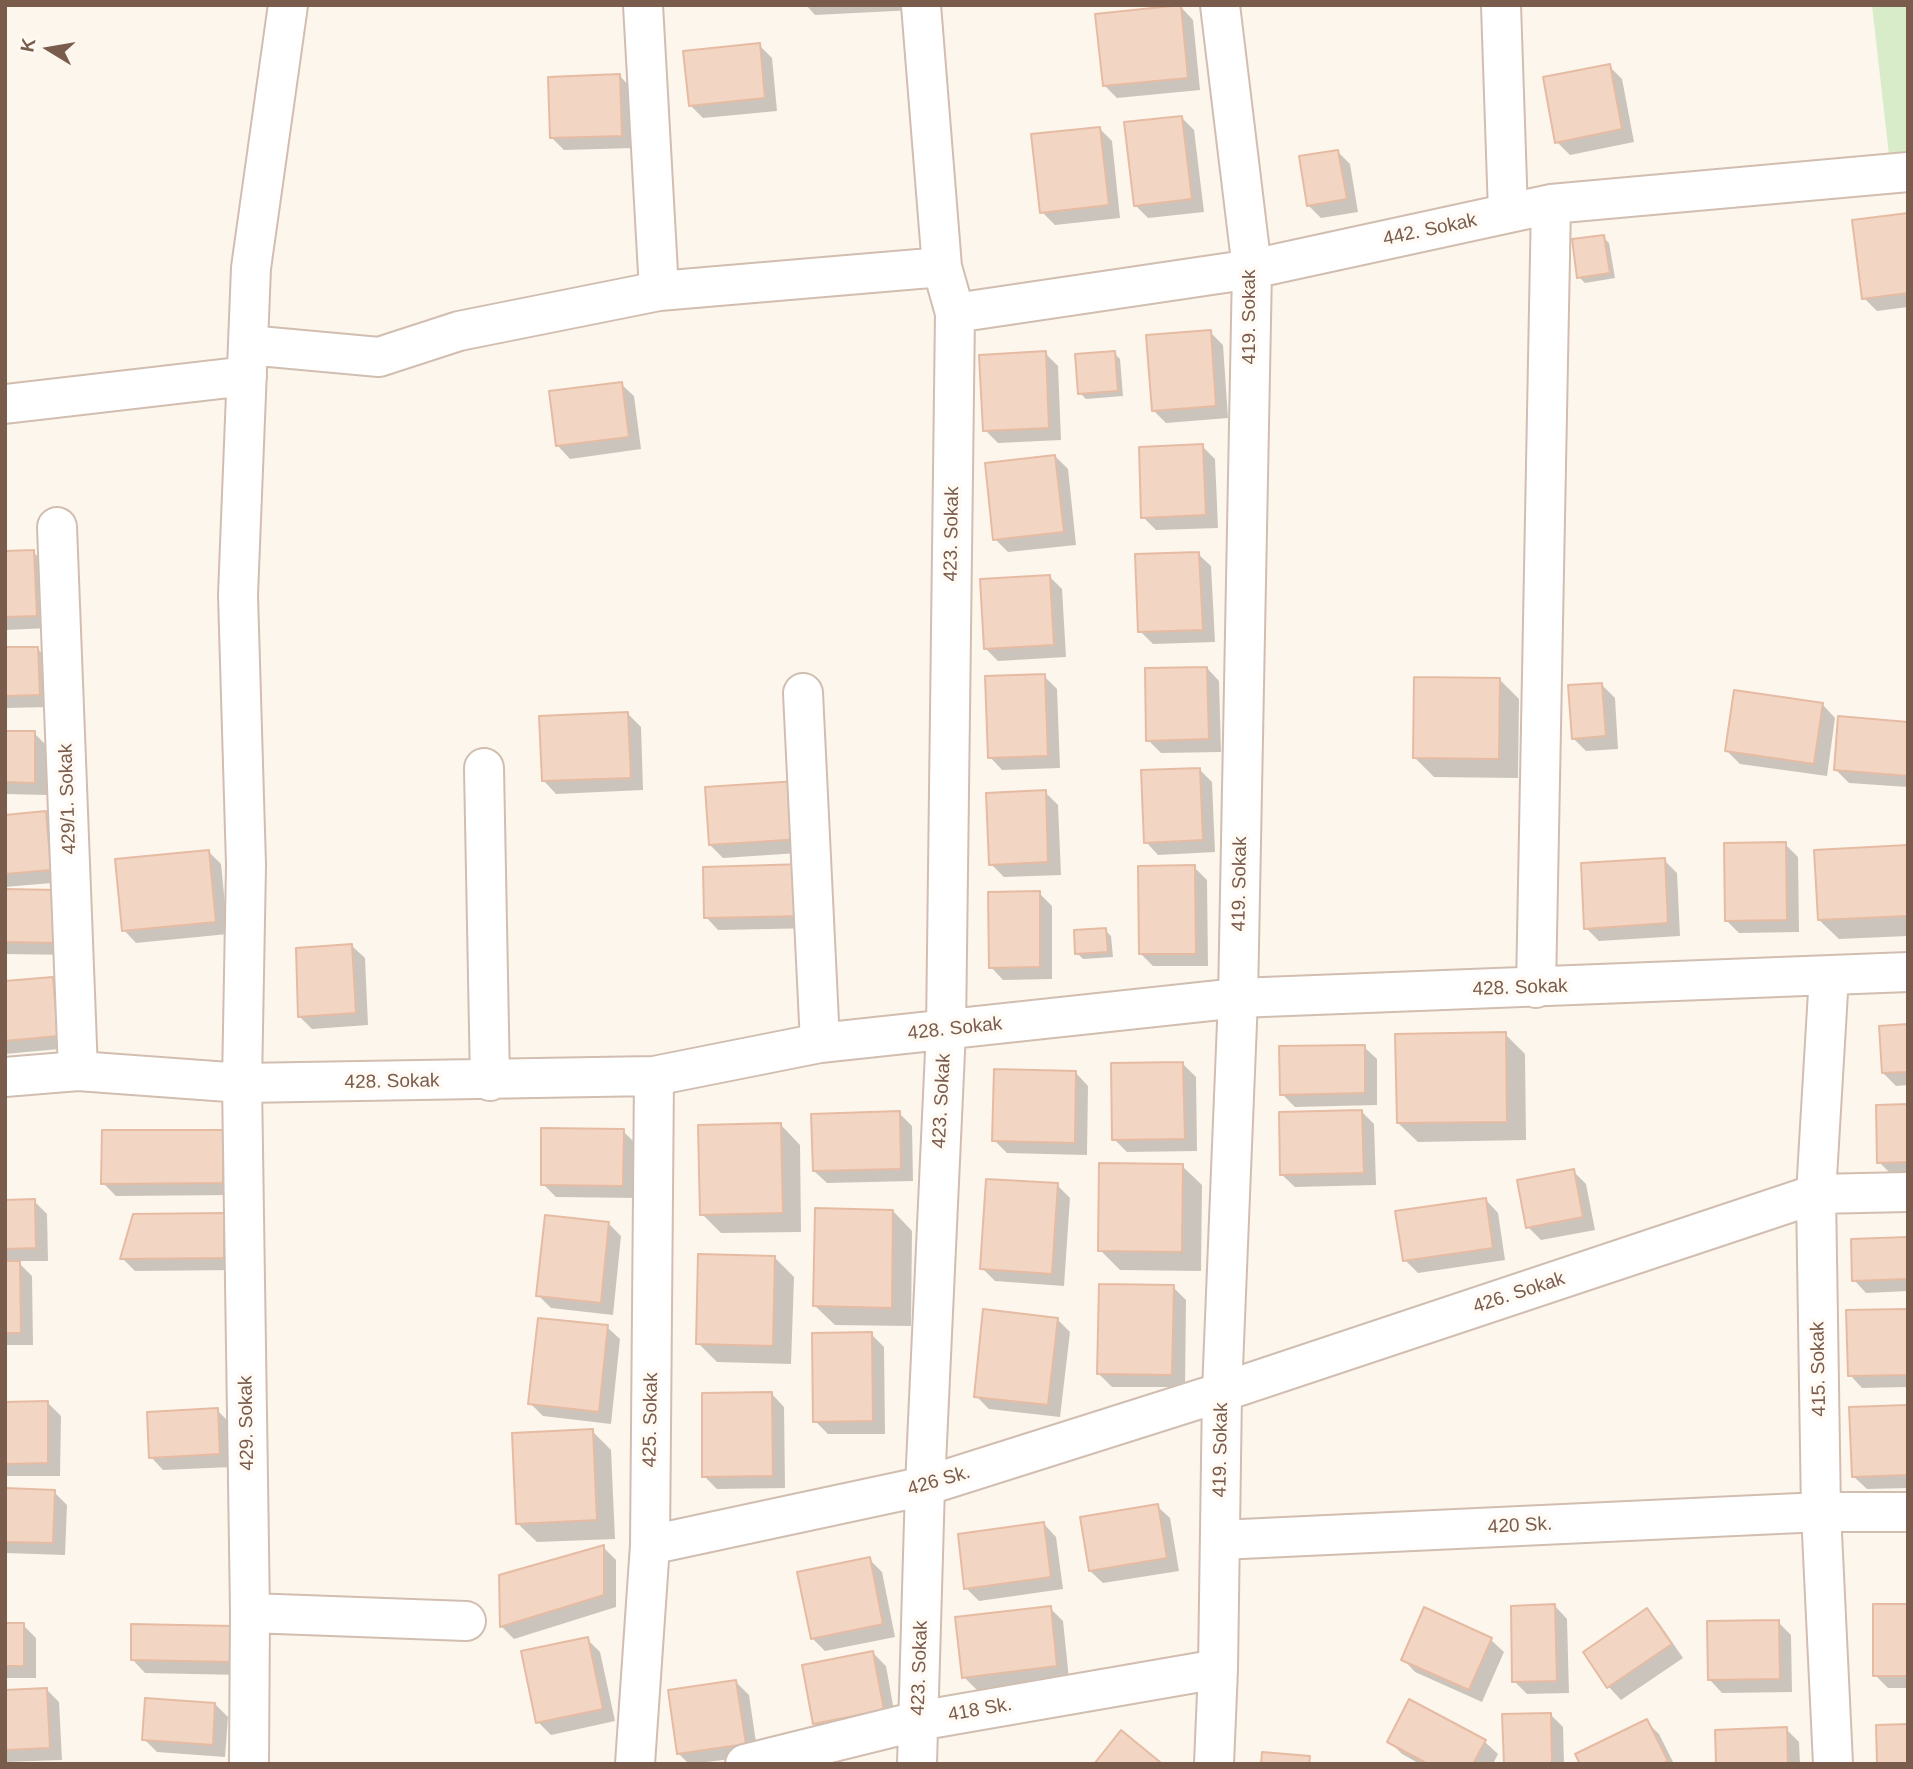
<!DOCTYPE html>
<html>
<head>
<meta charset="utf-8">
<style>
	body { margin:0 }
	#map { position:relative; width:1913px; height:1769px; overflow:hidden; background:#fdf6ec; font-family:Helvetica,sans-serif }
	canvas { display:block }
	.frame { position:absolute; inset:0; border:7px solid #7a5c4d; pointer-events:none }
	.north { position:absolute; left:14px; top:14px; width:70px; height:70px; -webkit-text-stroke:5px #fffaf3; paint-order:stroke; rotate:281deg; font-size:19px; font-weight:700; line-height:28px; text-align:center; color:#7a5c4d }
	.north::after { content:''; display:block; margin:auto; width:24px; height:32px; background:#7a5c4d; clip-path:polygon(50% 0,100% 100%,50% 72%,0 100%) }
</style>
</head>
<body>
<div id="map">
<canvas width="1913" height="1769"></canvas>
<div class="frame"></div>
<div class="north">K</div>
</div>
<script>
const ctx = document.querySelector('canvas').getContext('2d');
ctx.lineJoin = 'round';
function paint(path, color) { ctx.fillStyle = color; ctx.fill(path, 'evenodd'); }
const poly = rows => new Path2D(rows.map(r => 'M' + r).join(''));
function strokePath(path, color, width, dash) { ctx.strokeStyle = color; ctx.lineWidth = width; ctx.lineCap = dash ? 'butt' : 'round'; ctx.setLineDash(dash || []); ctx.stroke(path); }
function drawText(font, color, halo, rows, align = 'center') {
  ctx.font = font + ' Helvetica,sans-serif'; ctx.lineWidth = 7; ctx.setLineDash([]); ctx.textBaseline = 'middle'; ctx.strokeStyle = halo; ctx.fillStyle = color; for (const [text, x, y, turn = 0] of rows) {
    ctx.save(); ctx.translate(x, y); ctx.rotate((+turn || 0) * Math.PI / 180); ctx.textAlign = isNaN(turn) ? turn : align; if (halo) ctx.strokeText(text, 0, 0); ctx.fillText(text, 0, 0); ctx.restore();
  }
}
paint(poly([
	[1872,5,1908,5,1908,153,1889,155]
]), '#d8ecc9');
paint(poly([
	[806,5,914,5,915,10,815,15],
	[1181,7,1193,20,1200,90,1117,98,1104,85],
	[759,45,772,58,777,111,703,118,690,105],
	[1609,66,1622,79,1634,142,1570,155,1557,142],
	[620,76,632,89,634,148,564,150,551,137],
	[1181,117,1194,130,1204,212,1148,218,1135,205],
	[1099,128,1112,141,1120,218,1055,225,1042,212],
	[1337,151,1350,164,1358,212,1321,218,1308,205],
	[1908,215,1908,307,1877,311,1864,298],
	[1603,237,1609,243,1615,278,1585,283,1579,277],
	[1210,332,1223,345,1228,418,1166,423,1153,410],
	[1045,353,1058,366,1061,440,998,443,985,430],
	[1114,353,1120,359,1123,396,1086,399,1080,393],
	[621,384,634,396,641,449,570,459,558,446],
	[1202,446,1215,459,1218,528,1156,530,1143,517],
	[1055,456,1068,469,1076,545,1008,552,995,539],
	[33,552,46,564,49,628,5,630,5,553],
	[1198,554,1211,566,1215,642,1153,644,1140,631],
	[1049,576,1062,589,1066,657,998,661,985,648],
	[5,649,38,649,51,662,52,707,5,708],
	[1207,668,1219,681,1221,752,1161,753,1148,740],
	[1044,676,1057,689,1060,768,1002,770,990,757],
	[1499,679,1519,699,1518,778,1434,777,1415,758],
	[1602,685,1615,698,1618,749,1586,751,1573,738],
	[1823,705,1835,718,1827,776,1740,764,1727,751],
	[628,714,641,727,643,790,556,794,544,781],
	[1908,723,1908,787,1849,783,1836,770],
	[5,732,34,733,47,746,47,795,5,794],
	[1199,769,1212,782,1215,852,1158,855,1146,842],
	[707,788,814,852,723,858,710,845],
	[1045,792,1058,805,1061,875,1004,877,991,864],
	[46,813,59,826,63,882,5,887,5,816],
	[1785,844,1798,857,1799,932,1739,933,1726,920],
	[1908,847,1908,936,1839,939,1819,920],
	[208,851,221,864,228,934,136,943,124,930],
	[1664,860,1677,873,1680,936,1599,941,1586,928],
	[1194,867,1207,880,1208,966,1153,966,1141,954],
	[705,868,818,928,718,930,706,917],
	[5,891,69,955,5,954],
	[1039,893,1052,906,1052,979,1003,980,991,967],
	[1105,930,1111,936,1113,957,1083,959,1077,953],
	[352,946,365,958,368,1025,312,1029,299,1016],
	[52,978,65,991,70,1048,5,1054,5,983],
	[1908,1026,1908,1085,1896,1086,1883,1073],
	[1505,1034,1525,1054,1526,1140,1418,1142,1398,1123],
	[1364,1047,1377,1059,1377,1105,1295,1107,1282,1094],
	[1183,1064,1196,1077,1197,1151,1127,1152,1114,1139],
	[1076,1073,1088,1086,1087,1155,1007,1153,994,1140],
	[1908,1106,1908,1174,1892,1175,1879,1162],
	[1361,1111,1374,1124,1376,1185,1295,1187,1282,1175],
	[899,1113,912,1126,913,1181,827,1183,814,1171],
	[781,1125,800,1145,801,1232,721,1233,702,1214],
	[623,1131,636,1144,635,1198,556,1197,543,1184],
	[222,1132,235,1145,235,1195,116,1196,103,1183],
	[1182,1166,1202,1185,1201,1271,1120,1270,1100,1250],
	[1573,1171,1586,1184,1595,1230,1541,1240,1528,1227],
	[1057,1185,1070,1198,1064,1286,995,1281,982,1268],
	[1486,1200,1498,1213,1505,1260,1418,1273,1405,1260],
	[34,1201,47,1214,48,1261,17,1261,32,1276,33,1345,5,1345,5,1202],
	[893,1211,912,1231,911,1326,835,1325,815,1306],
	[223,1215,236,1228,236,1270,135,1271,122,1258],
	[608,1223,621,1236,613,1315,551,1308,538,1295],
	[1908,1239,1908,1291,1866,1293,1854,1280],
	[774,1257,794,1277,791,1364,717,1362,698,1343],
	[1173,1287,1186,1300,1185,1387,1112,1387,1099,1374],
	[1908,1310,1908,1387,1862,1388,1850,1375],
	[1057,1319,1070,1332,1060,1417,989,1409,976,1396],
	[607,1327,620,1339,611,1424,543,1416,530,1403],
	[871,1334,884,1347,885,1434,828,1434,815,1421],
	[772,1394,784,1407,785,1488,717,1489,704,1476],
	[5,1403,48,1403,61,1416,60,1476,5,1476],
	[1908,1407,1908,1488,1867,1489,1854,1477],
	[217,1410,230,1423,232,1467,163,1470,151,1457],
	[592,1431,611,1450,615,1539,537,1542,517,1523],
	[5,1490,54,1492,67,1505,65,1555,5,1553],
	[1157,1506,1170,1518,1179,1571,1103,1583,1090,1571],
	[1044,1524,1056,1537,1063,1589,979,1601,966,1588],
	[603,1547,616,1560,616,1607,514,1639,501,1626],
	[869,1559,882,1572,895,1637,825,1651,812,1638],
	[1555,1606,1567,1619,1569,1693,1527,1694,1514,1681],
	[1908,1606,1908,1688,1888,1688,1875,1675],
	[1050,1608,1063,1621,1069,1679,977,1690,964,1677],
	[1647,1610,1659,1623,1683,1658,1621,1700,1609,1687,1585,1652],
	[1778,1622,1791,1635,1792,1692,1722,1693,1710,1680],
	[5,1625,23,1625,36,1638,36,1678,5,1678],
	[232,1628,244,1675,145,1673,133,1660],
	[587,1639,600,1652,615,1721,551,1735,538,1722],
	[1491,1640,1504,1652,1482,1702,1415,1672,1403,1659],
	[873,1653,886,1666,896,1722,827,1736,814,1723],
	[736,1682,749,1695,758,1756,689,1764,678,1753],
	[46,1689,59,1702,62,1760,5,1762,5,1691],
	[215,1704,228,1717,225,1757,157,1752,144,1739],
	[1550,1714,1563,1727,1564,1764,1506,1764],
	[1646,1721,1659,1734,1674,1764,1582,1764],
	[1786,1729,1799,1742,1800,1764,1718,1764],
	[1389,1741,1485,1742,1498,1754,1493,1764,1420,1764,1402,1754]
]), '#0003');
const building = poly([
	[1181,5,1188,78,1103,86,1095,14,1181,5],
	[760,43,765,98,689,106,683,51,760,43],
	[1610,64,1622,129,1555,143,1543,77,1610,64],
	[620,74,622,136,550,138,548,77,620,74],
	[1182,116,1192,199,1134,206,1124,122,1182,116],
	[1100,127,1109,205,1040,213,1031,134,1100,127],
	[1338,150,1347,199,1307,206,1299,156,1338,150],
	[1908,213,1908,293,1862,299,1852,220,1908,213],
	[1604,235,1610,273,1577,278,1572,239,1604,235],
	[1211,330,1216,406,1152,411,1146,335,1211,330],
	[1046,351,1049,428,983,431,979,355,1046,351],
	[1115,351,1118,391,1078,394,1075,354,1115,351],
	[622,382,629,437,556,446,549,391,622,382],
	[1203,444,1206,515,1141,518,1139,447,1203,444],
	[1055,455,1064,532,993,540,985,463,1055,455],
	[34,550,37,616,5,617,5,551,34,550],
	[1199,552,1203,630,1138,632,1135,554,1199,552],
	[1050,575,1054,645,984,649,980,579,1050,575],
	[5,647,38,647,40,695,5,696,5,647],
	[1207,667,1209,739,1146,741,1145,668,1207,667],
	[1045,674,1048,756,988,758,985,676,1045,674],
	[1414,677,1500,678,1499,759,1413,758,1414,677],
	[1602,683,1606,736,1572,739,1568,685,1602,683],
	[1734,690,1823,703,1814,764,1725,751,1734,690],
	[628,712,631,778,542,781,539,716,628,712],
	[1838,716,1908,722,1908,776,1834,770,1838,716],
	[5,731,35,731,35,783,5,782,5,731],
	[1200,768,1203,840,1144,843,1141,770,1200,768],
	[798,781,802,839,709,845,705,787,798,781],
	[1046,790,1048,862,989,865,986,793,1046,790],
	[46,811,51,870,5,874,5,815,46,811],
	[1786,842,1787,920,1725,921,1724,843,1786,842],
	[1908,845,1908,916,1818,920,1814,850,1908,845],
	[209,850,216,922,122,931,115,859,209,850],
	[1665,858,1668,923,1584,929,1581,863,1665,858],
	[805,864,806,916,704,918,703,867,805,864],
	[1195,865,1196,954,1139,954,1138,866,1195,865],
	[5,889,58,890,57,943,5,942,5,889],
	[1040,891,1040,967,989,968,988,892,1040,891],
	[1106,928,1108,952,1075,954,1074,930,1106,928],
	[352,944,356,1013,298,1017,296,948,352,944],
	[53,977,58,1036,5,1041,5,981,53,977],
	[1908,1024,1908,1072,1882,1073,1879,1026,1908,1024],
	[1506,1032,1507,1122,1397,1123,1395,1034,1506,1032],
	[1365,1045,1365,1093,1280,1095,1279,1046,1365,1045],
	[1183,1062,1185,1139,1112,1140,1111,1063,1183,1062],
	[994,1069,1076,1071,1075,1143,992,1141,994,1069],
	[1908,1104,1908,1162,1877,1163,1876,1105,1908,1104],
	[1362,1110,1364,1173,1280,1175,1279,1112,1362,1110],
	[900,1111,901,1169,813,1171,811,1114,900,1111],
	[781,1123,783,1213,700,1215,698,1125,781,1123],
	[541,1128,624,1129,623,1186,541,1185,541,1128],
	[102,1130,223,1130,223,1183,101,1184,102,1130],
	[1099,1163,1183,1164,1182,1252,1098,1251,1099,1163],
	[1574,1169,1583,1217,1526,1228,1517,1180,1574,1169],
	[986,1179,1058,1183,1052,1274,980,1269,986,1179],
	[1486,1198,1493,1248,1403,1261,1395,1211,1486,1198],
	[35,1199,36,1248,5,1249,5,1200,35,1199],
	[815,1208,893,1210,892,1308,813,1306,815,1208],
	[224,1213,224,1258,120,1259,133,1214,224,1213],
	[545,1215,609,1222,601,1303,536,1296,545,1215],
	[1908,1237,1908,1279,1852,1281,1851,1239,1908,1237],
	[698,1254,775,1256,773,1346,696,1344,698,1254],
	[5,1261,20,1261,21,1333,5,1333,5,1261],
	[1099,1284,1174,1285,1172,1375,1097,1374,1099,1284],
	[983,1309,1058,1318,1048,1405,974,1397,983,1309],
	[1908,1309,1908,1375,1848,1376,1846,1310,1908,1309],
	[538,1318,608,1325,599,1412,528,1404,538,1318],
	[872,1332,873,1421,813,1422,812,1333,872,1332],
	[772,1392,773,1476,702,1477,702,1393,772,1392],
	[48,1401,48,1463,5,1464,5,1402,48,1401],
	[1908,1405,1908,1475,1852,1477,1849,1407,1908,1405],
	[218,1408,220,1454,149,1458,147,1412,218,1408],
	[593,1429,597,1520,516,1524,512,1433,593,1429],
	[5,1488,55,1490,53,1543,5,1542,5,1488],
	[1158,1504,1167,1558,1089,1571,1080,1517,1158,1504],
	[1044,1522,1051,1577,964,1589,958,1534,1044,1522],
	[604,1545,604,1595,500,1627,499,1575,604,1545],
	[870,1557,883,1624,811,1639,797,1572,870,1557],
	[1555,1604,1557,1681,1512,1682,1511,1606,1555,1604],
	[1873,1604,1908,1604,1908,1676,1873,1676,1873,1604],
	[1051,1606,1057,1666,962,1678,955,1617,1051,1606],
	[1424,1607,1492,1638,1469,1690,1401,1660,1424,1607],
	[1647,1608,1672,1644,1607,1688,1583,1652,1647,1608],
	[1779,1620,1780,1679,1708,1680,1707,1621,1779,1620],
	[5,1623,24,1623,24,1666,5,1666,5,1623],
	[131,1624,233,1626,232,1662,131,1660,131,1624],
	[588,1637,603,1709,536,1723,521,1651,588,1637],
	[873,1651,884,1710,813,1724,802,1665,873,1651],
	[736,1680,746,1744,677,1754,668,1690,736,1680],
	[47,1688,50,1748,5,1750,5,1690,47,1688],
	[145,1698,215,1703,213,1745,142,1740,145,1698],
	[1409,1699,1486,1740,1473,1764,1428,1764,1387,1742,1409,1699],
	[1551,1713,1552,1764,1504,1764,1502,1714,1551,1713],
	[1647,1719,1668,1761,1662,1764,1580,1764,1575,1754,1647,1719],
	[1908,1724,1908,1764,1877,1764,1876,1725,1908,1724],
	[1787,1727,1788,1764,1716,1764,1715,1730,1787,1727],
	[1121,1730,1160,1762,1159,1764,1094,1764,1121,1730],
	[1262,1752,1310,1756,1309,1764,1261,1764,1262,1752]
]);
paint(building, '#f3d5c3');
strokePath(building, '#e6bba3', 2);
const minor = poly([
	[643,5,659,291,942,267,955,313,946,1030,925,1486,917,1764],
	[921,5,942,267],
	[1501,5,1508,213],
	[955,313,1252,269,1551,204,1908,172],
	[248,345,379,357,459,331,659,291],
	[5,404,247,376],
	[57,527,78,1071],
	[803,693,820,1043],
	[484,768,490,1081],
	[1829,975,1816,1194,1821,1512,1833,1764],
	[1536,988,1551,204],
	[5,1077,78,1071,242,1083,654,1076,820,1043,1238,998,1908,972],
	[1220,1540,1821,1512,1908,1512],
	[650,1545,925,1486,1222,1392,1816,1194,1908,1192],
	[250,1613,466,1621],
	[249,1764,250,1613,242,1083,246,865,238,595,251,268,288,5],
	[635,1764,650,1545,654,1076],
	[745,1764,918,1721,1218,1669],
	[1214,1764,1218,1669,1222,1392,1238,998,1252,269,1220,5]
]);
strokePath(minor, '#d1beb0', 42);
strokePath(minor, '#fff', 38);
drawText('19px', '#7a5c4d', '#fffaf3', [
	["442. Sokak",1430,230,-12],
	["419. Sokak",1250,317,-90],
	["423. Sokak",952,534,-89],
	["429/1. Sokak",68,799,-92],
	["419. Sokak",1240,884,-89],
	["428. Sokak",1520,988,-2],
	["428. Sokak",955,1029,-6],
	["428. Sokak",392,1082,-1],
	["423. Sokak",942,1101,-87],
	["426. Sokak",1519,1293,-18],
	["415. Sokak",1819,1369,-91],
	["425. Sokak",651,1420,-89],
	["429. Sokak",247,1423,-91],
	["419. Sokak",1221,1450,-89],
	["426 Sk.",939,1481,-16],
	["420 Sk.",1520,1526,-3],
	["423. Sokak",920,1668,-88],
	["418 Sk.",980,1710,-10]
]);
</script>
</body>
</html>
